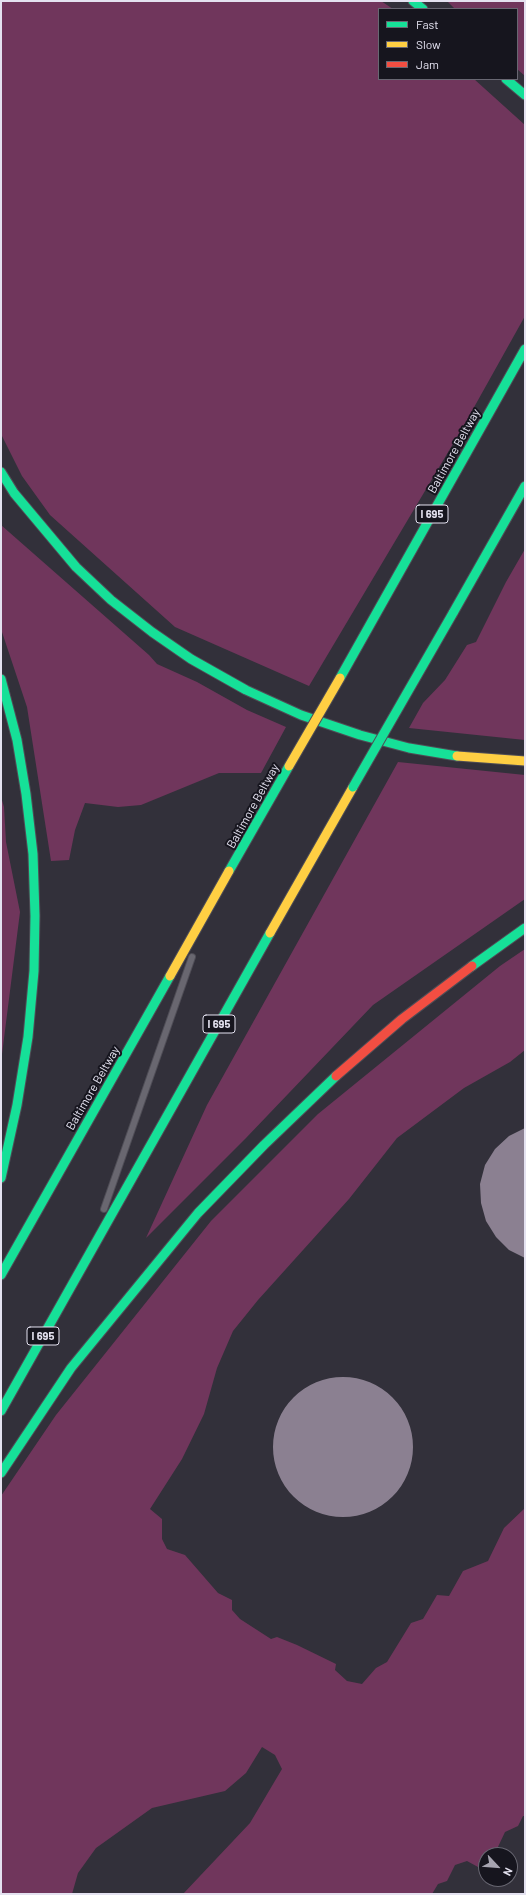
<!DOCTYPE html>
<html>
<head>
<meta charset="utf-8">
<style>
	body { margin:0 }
	#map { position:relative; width:526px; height:1895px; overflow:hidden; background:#32303a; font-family:Barlow,sans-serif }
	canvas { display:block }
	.frame { position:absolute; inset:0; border:2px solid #e4e2f0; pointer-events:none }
	.legend { position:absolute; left:378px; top:8px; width:140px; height:72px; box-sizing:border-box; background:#16151e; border:1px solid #686772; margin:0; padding:5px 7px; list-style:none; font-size:12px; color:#e4e2f0 }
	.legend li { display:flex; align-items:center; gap:8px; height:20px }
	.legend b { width:20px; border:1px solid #686772 }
	.north { position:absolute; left:478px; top:1847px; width:40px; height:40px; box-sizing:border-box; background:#16151e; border:1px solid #686772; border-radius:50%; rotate:116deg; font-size:11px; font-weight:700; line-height:16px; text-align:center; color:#e4e2f0 }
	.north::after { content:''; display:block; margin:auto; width:14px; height:18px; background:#a6a4b0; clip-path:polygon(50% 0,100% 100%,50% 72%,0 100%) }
</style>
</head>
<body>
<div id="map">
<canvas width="526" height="1895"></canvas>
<div class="frame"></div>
<ul class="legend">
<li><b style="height:5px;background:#16e098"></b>Fast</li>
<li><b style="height:5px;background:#ffcf43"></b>Slow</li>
<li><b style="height:5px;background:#f24e42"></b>Jam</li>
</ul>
<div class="north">N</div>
</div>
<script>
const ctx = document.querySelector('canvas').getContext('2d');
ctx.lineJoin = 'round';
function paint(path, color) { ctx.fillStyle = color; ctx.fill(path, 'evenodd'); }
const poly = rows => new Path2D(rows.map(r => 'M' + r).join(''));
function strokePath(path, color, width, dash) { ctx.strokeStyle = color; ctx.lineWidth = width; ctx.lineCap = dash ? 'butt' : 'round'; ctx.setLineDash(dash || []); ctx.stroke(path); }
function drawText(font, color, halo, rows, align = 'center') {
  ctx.font = font + ' Barlow,sans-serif'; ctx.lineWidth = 4; ctx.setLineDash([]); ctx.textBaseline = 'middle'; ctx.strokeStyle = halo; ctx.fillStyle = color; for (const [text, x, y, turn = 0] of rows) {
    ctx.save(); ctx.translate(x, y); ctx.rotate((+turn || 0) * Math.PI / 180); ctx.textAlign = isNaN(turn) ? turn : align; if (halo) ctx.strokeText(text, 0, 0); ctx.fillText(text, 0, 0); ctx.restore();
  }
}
paint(poly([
	[1,1,381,1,393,9,379,9,379,79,474,79,525,125,525,316,463,427,309,686,175,627,50,515,22,476,1,434],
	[447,1,525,1,525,76,517,69,517,9,455,9],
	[1,525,149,655,157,664,197,682,247,710,286,727,261,773,219,773,141,805,118,807,85,803,75,830,69,860,51,861,27,707,1,629],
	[525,549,525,740,409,728,423,703,445,680,467,645,476,642,506,582],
	[398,762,525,775,525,899,373,1005,246,1138,146,1238,207,1105],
	[1,797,4,807,6,842,20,912,1,1062],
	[525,949,525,1050,510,1062,464,1088,397,1138,349,1199,258,1300,233,1331,217,1368,204,1414,182,1459,150,1509,162,1519,162,1539,167,1549,185,1555,218,1593,232,1600,232,1610,240,1619,271,1639,277,1637,297,1645,336,1664,335,1670,347,1681,362,1684,376,1668,387,1662,411,1623,423,1619,437,1595,449,1596,463,1571,488,1561,504,1528,525,1508,525,1816,523,1816,518,1826,505,1832,497,1849,483,1857,478,1867,467,1861,455,1865,447,1881,438,1884,432,1894,183,1894,250,1823,282,1769,275,1755,262,1747,246,1773,225,1791,152,1808,96,1848,78,1873,72,1894,1,1894,1,1496,56,1415,211,1221,318,1114,500,966]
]), '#70365c');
paint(poly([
	[525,1128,525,1258,509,1250,496,1237,486,1221,481,1203,480,1184,485,1165,495,1149,509,1136],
	'273 1447a70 70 0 1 1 140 0a70 70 0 1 1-140 0Z'
]), '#8b8091');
const lane = poly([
	[104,1209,192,957]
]);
const fast = poly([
	[413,1,423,9],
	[506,79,525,95],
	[1,472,14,493,76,567,111,600,152,632,191,659,246,690,301,715,360,735,409,748,457,756],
	[453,613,525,486],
	[340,678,525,349],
	[1,679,17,740,26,794,33,854,35,916,34,971,28,1037,17,1105,1,1178],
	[229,871,289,766],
	[472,966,525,928],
	[1,1275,170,976],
	[1,1411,270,933],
	[1,1473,71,1368,198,1213,264,1145,336,1076]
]);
const slow = poly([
	[457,756,525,761],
	[270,933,353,787],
	[170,976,229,871]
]);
const jam = poly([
	[336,1076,402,1019,472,966]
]);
strokePath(lane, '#4f4d56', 8);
strokePath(fast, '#4f4d56', 11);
strokePath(slow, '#4f4d56', 11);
strokePath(jam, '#4f4d56', 11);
strokePath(lane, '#696770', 6);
strokePath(fast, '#16e098', 9);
strokePath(slow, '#ffcf43', 9);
strokePath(jam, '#f24e42', 9);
const fastBridge = poly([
	[353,787,453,613]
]);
const slowBridge = poly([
	[289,766,340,678]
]);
strokePath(fastBridge, '#4f4d56', 11, []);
strokePath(slowBridge, '#4f4d56', 11, []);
strokePath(fastBridge, '#16e098', 9);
strokePath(slowBridge, '#ffcf43', 9);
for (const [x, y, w] of [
	[432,514,32],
	[219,1024,32],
	[43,1336,32]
]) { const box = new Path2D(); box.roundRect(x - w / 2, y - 9, w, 18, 3); ctx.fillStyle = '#16151e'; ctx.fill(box); strokePath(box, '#e4e2f0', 1); }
drawText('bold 11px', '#e4e2f0', null, [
	["I 695",432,514],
	["I 695",219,1024],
	["I 695",43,1336]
]);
drawText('12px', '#e4e2f0', '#16151e', [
	["Baltimore Beltway",454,451,-61],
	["Baltimore Beltway",253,806,-61],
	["Baltimore Beltway",93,1088,-60]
]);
</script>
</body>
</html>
